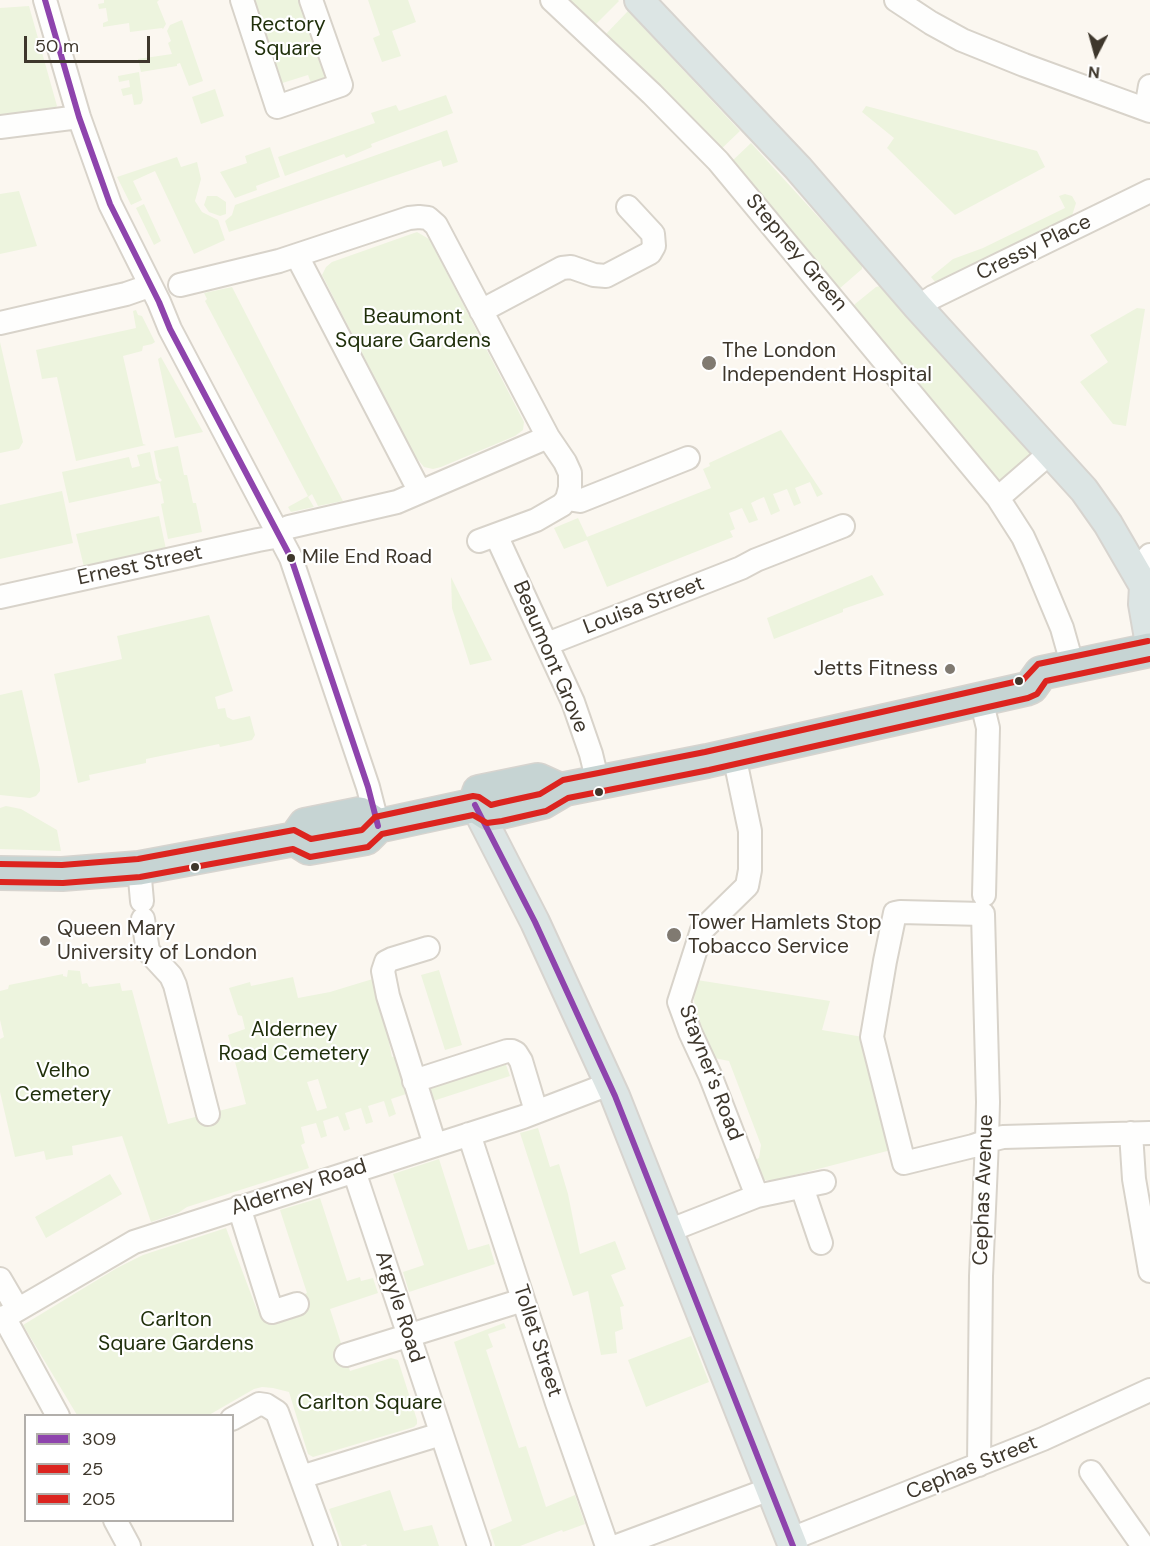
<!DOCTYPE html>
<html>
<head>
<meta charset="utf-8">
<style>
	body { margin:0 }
	#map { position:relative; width:1150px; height:1546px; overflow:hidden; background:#fbf7f0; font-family:"DM Sans",sans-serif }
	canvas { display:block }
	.legend { position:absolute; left:24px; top:1414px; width:210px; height:108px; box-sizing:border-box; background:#fff; border:2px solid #b2afab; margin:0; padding:8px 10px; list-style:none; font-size:18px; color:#3e372c }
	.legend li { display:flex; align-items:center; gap:12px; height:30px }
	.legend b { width:30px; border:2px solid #b2afab }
	.north { position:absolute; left:1066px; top:24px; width:60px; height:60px; -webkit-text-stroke:4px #fff; paint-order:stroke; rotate:186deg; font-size:16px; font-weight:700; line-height:24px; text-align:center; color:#3e372c }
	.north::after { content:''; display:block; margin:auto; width:21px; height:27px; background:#3e372c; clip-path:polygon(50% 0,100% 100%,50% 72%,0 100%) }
	.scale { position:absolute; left:24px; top:36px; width:126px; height:27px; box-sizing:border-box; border:3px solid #3e372c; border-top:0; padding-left:8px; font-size:18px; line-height:21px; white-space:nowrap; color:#3e372c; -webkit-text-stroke:4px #fff; paint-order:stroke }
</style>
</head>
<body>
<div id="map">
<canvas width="1150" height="1546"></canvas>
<ul class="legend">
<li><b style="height:8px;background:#8e44ad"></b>309</li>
<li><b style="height:8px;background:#dc241f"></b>25</li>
<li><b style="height:8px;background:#dc241f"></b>205</li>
</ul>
<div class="north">N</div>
<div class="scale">50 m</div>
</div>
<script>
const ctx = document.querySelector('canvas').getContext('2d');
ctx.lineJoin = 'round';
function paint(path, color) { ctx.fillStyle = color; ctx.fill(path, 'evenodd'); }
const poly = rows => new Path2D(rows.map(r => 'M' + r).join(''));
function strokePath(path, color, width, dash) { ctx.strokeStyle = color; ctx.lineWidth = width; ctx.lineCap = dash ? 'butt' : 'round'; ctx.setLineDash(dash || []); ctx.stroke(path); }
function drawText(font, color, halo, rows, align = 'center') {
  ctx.font = font + ' "DM Sans",sans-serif'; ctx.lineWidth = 4.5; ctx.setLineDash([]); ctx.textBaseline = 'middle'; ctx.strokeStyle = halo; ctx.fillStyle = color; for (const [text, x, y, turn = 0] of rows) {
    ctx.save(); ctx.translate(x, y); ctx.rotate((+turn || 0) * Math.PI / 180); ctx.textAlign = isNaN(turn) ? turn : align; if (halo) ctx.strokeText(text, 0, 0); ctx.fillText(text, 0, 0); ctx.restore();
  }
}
paint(poly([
	[104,0,159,0,157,2,166,24,163,29,162,28,130,32,129,23,103,27,103,23,108,21,106,8,99,9,98,4,104,3],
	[246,0,304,0,331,77,312,86,308,75,276,85],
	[368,0,408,0,416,22,392,31,401,56,382,62,373,38,380,35],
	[560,0,618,0,619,1,594,26],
	[29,6,57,106,54,110,0,117,0,8],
	[628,11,740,131,718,152,604,36],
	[182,20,203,81,189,86,180,63,177,64,177,66,141,72,138,59,172,54,168,43,171,41,167,31,170,25],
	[139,72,143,100,141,104,134,105,132,94,123,96,121,89,130,87,129,80,119,82,118,76],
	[215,89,224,116,201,124,192,97],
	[446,95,453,113,371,144,372,147,346,158,344,154,285,176,278,157,375,123,371,113,396,105,399,111],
	[866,106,1037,151,1045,167,955,215,887,148,894,138,862,112],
	[447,130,458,162,443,167,441,160,229,232,225,221,232,215,235,205],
	[751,143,862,265,862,269,839,289,837,290,731,162],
	[270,147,280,177,256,186,257,190,235,198,220,172,247,163,245,156],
	[177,157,181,167,197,162,201,179,195,201,202,212,218,220,225,240,194,254,155,171,133,181,142,200,131,205,117,177],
	[19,191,37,246,0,254,0,194],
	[1065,194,1072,196,1076,203,1071,219,936,283,931,277,953,259,983,248,1065,208,1059,196],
	[207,196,217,196,226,202,226,214,220,216,209,212,204,205],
	[144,204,161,241,154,245,136,208],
	[417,232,429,239,433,246,524,422,523,430,515,436,441,467,433,469,424,467,414,455,322,275,326,267,332,262],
	[880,286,883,287,1035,455,998,484,853,308,855,304,876,287],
	[232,287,318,454,343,501,318,506,312,494,308,497,314,507,291,512,288,507,308,496,205,301,207,299,204,293],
	[1137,308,1145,309,1126,426,1113,424,1080,382,1108,362,1090,335],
	[136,310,138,315,142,316,155,342,152,344,143,346,142,351,123,356,143,444,146,445,76,461,57,377,42,379,36,350,136,328,133,311],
	[0,342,23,442,19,449,0,453],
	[161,357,203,432,175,438,158,359],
	[781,430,823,494,817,497,810,482,795,488,801,503,794,506,787,489,779,492,773,494,780,511,771,515,764,497,757,500,751,503,758,520,749,523,742,508,729,513,735,529,730,531,733,537,607,587,587,540,564,549,554,528,578,518,587,537,711,488,703,469,710,466,709,463],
	[178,446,184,475,187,475,193,503,196,503,202,532,168,539,161,504,164,503,160,483,69,503,62,472,129,457,132,468,140,466,137,455,150,452,156,479,160,482,162,480,159,477,154,451],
	[62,491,73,543,0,559,0,505],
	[159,516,166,549,84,567,76,534],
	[872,575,884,595,846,608,843,609,843,612,774,639,767,618],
	[451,577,492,660,470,665,452,608],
	[209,615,233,691,215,697,218,709,225,708,227,717,233,720,250,716,255,735,252,740,220,747,219,744,146,759,146,763,89,775,90,780,78,783,54,674,122,659,117,636],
	[22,690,40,770,40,791,36,796,30,798,0,795,0,695],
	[6,806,21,809,57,830,61,851,0,849,0,808],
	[68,970,80,971,82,984,87,983,89,987,120,983,122,991,132,990,168,1124,246,1104,228,1035,245,1029,242,1016,238,1015,229,988,250,982,251,986,293,977,298,998,330,992,376,978,392,1057,397,1056,415,1108,412,1109,406,1094,391,1099,396,1114,389,1117,384,1101,368,1106,373,1122,366,1124,361,1108,345,1113,350,1129,344,1131,338,1116,323,1121,327,1136,321,1138,316,1123,301,1127,305,1143,301,1145,309,1168,187,1207,178,1213,151,1222,122,1136,72,1146,73,1155,60,1157,46,1160,44,1151,15,1157,0,1092,0,1039,4,1037,0,1020,0,991,8,989,9,985,63,974,63,976,67,977],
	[318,1079,327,1108,317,1111,307,1082],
	[439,970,462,1045,445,1050,421,975],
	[697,980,830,1001,822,1030,863,1037,891,1150,772,1181,764,1180,755,1160,759,1158,761,1145,729,1061,714,1058,695,1010,694,999],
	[505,1062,510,1076,433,1101,428,1086],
	[538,1128,550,1167,559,1164,568,1194,580,1254,615,1241,626,1269,611,1275,624,1306,620,1307,623,1329,615,1332,617,1353,601,1355,588,1291,573,1296,520,1133],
	[439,1159,468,1250,489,1244,495,1264,409,1292,403,1272,424,1265,393,1174],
	[110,1174,122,1194,46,1238,35,1217],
	[320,1198,347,1281,360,1277,361,1281,373,1278,378,1293,330,1309,350,1371,391,1358,398,1360,417,1420,417,1424,414,1427,313,1457,308,1454,289,1392,273,1388,262,1387,254,1389,209,1415,77,1415,23,1325,117,1268,143,1255,226,1228,257,1310,271,1320,295,1298,307,1293,280,1210],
	[504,1323,506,1328,488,1334,493,1347,486,1350,519,1448,526,1446,546,1507,575,1495,585,1524,563,1532,562,1530,520,1546,495,1546,490,1530,512,1521,454,1342],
	[691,1336,709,1382,646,1407,628,1360],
	[390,1490,404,1531,432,1525,439,1546,367,1546,366,1544,360,1546,342,1546,329,1509]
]), '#edf4de');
const minor = poly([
	[45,0,79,117,110,204,159,302,170,329,291,558,368,787,378,826],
	[242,0,277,107,341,85,311,0],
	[552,0,652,94,718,161,998,498,1023,537,1034,561,1062,628,1073,667],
	[896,0,931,23,962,40,1024,65,1150,111],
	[1146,109,1150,86],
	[0,127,79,117],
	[297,256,420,492],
	[180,285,279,261,409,218,419,217,428,218,436,225,548,437,565,462,570,473,570,488,567,499,562,505,536,520,479,541],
	[918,307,933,297,1150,191],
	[481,311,562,268,571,267,594,275,606,276,650,253,654,246,653,234,628,207],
	[0,323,126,294,149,286],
	[998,498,1051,452],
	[567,499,580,501,688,458],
	[496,535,573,702,591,754,598,783],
	[1135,571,1150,555],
	[0,597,258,540,269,538,289,527,397,502,548,437],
	[547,644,741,568,756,560,843,526],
	[981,699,988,728,984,895],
	[734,755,750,831,750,870,747,886,702,930,679,1002,690,1032,710,1075,757,1196],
	[139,868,142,901],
	[143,919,148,951,171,976,175,985,208,1114],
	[428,948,392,959,386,962,383,971,388,996,435,1145],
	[414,1081,507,1051,512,1051,516,1053,521,1061,536,1111],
	[1131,1133,1134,1179,1150,1271],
	[469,1134,557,1403,607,1546],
	[354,1171,479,1546],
	[802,1187,821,1243],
	[239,1207,272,1312,297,1304],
	[668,1231,757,1196,824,1182],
	[0,1279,17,1308],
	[4,1317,58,1416],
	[0,1320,134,1242,523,1117,609,1084],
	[346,1355,523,1300],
	[232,1419,259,1404,266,1405,277,1412,326,1546],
	[979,1465,981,1276,987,1141,988,1102,983,914,900,912,895,913,885,961,872,1037,904,1163,973,1146,987,1141,1003,1137,1150,1133],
	[1091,1472,1143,1546],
	[301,1477,441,1434],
	[115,1520,129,1546],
	[791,1539,1043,1439,1150,1390],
	[617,1546,770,1489]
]);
const major = poly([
	[639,0,798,168,918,307,1084,490,1108,524,1144,586,1150,591],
	[1144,586,1143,604,1150,644],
	[475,805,535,922,615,1096,793,1546]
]);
const highway = poly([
	[475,805,479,792,538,780,560,790],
	[295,839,305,825,360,814,378,826],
	[0,873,62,874,139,868,295,839,309,848,355,840,366,838,378,826,475,805,489,814,501,812,543,802,565,789,707,761,1026,689,1031,687,1041,673,1150,650]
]);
strokePath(minor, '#d8d3ca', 26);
strokePath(major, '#d7d4cf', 32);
strokePath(highway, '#d7d4cf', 36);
strokePath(minor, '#fefefd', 22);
strokePath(major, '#dce5e4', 28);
strokePath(highway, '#c6d4d3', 33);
strokePath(poly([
	[45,0,79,117,110,204,159,302,170,329,291,558,368,787,378,826],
	[475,805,535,922,615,1096,793,1546]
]), '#8e44ad', 6);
strokePath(poly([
	[0,882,63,883,140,877,293,849,310,857,368,847,382,834,473,815,487,823,502,821,546,811,568,798,709,770,1028,698,1037,694,1046,681,1150,659]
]), '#dc241f', 6);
strokePath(poly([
	[0,864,62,865,138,859,294,830,311,839,362,830,375,817,473,796,479,797,491,805,499,803,540,794,563,780,705,752,1023,680,1038,664,1148,641]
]), '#dc241f', 6);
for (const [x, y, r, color] of [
	[709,363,8,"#807a71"],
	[291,558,5,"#3e372c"],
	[950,669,6,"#807a71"],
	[1019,681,5,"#3e372c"],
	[599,792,5,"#3e372c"],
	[195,867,5,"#3e372c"],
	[674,935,8,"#807a71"],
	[45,941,6,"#807a71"]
]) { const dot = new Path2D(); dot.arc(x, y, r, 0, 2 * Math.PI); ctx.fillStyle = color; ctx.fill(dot); strokePath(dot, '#fff', 2); }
drawText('20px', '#3e372c', '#fff', [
	["Mile End Road",302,558]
], 'left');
drawText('21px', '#1f2f0a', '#fff', [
	["Rectory",288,25],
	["Square",288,49],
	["Beaumont",413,317],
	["Square Gardens",413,341],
	["Alderney",294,1030],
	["Road Cemetery",294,1054],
	["Velho",63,1071],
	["Cemetery",63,1095],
	["Carlton",176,1320],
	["Square Gardens",176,1344],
	["Carlton Square",370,1403]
]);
drawText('21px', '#3e372c', '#fff', [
	["Cressy Place",1034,248,-26],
	["Stepney Green",796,253,50],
	["Ernest Street",140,566,-12],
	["Louisa Street",644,606,-21],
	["Beaumont Grove",550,657,67],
	["Stayner's Road",710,1073,69],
	["Alderney Road",299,1188,-18],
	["Cephas Avenue",984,1190,-88],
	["Argyle Road",399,1307,72],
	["Tollet Street",537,1341,72],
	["Cephas Street",972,1468,-22]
]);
drawText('21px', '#3e372c', '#fff', [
	["The London",722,351],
	["Independent Hospital",722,375],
	["Jetts Fitness",938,669,"right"],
	["Tower Hamlets Stop",688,923],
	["Tobacco Service",688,947],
	["Queen Mary",57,929],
	["University of London",57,953]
], 'left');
</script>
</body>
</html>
